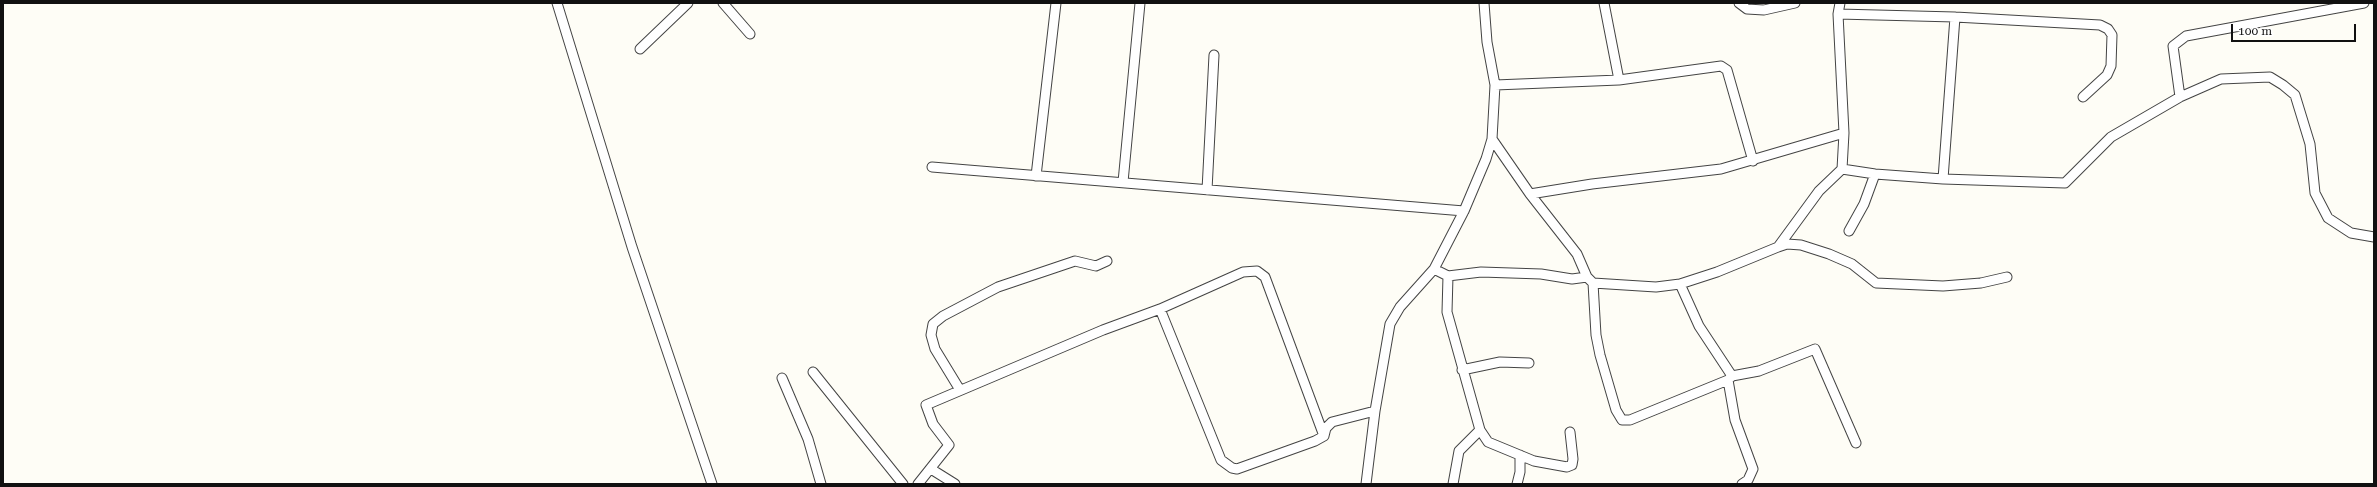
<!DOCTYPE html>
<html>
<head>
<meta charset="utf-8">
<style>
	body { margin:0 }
	#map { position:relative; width:2377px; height:487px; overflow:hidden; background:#fefdf6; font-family:"Roboto Serif",serif }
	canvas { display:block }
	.frame { position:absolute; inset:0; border:4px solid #111; pointer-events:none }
	.scale { position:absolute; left:2231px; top:24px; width:125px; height:18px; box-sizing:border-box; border:2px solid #111; border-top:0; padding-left:5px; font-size:12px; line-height:14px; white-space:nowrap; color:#111; -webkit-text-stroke:3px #fff; paint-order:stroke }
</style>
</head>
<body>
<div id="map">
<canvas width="2377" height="487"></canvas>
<div class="frame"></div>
<div class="scale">100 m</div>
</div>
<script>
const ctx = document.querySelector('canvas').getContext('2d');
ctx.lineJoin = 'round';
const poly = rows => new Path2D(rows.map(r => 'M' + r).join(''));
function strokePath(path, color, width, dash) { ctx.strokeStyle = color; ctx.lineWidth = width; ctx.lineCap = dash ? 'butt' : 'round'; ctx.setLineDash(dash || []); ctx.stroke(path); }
const street = poly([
	[557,3,632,247,712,484],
	[723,3,750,34],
	[1604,3,1619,80],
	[1739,3,1747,9,1764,10,1795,3],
	[1838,14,1955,17,2100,25,2108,29,2112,35,2111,66,2107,75,2083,97],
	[640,49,688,3],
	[1495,85,1619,80,1721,66,1727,70,1753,161],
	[2180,97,2221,79,2270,77,2283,85,2295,95,2310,144,2315,193,2328,218,2351,233,2374,237],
	[1492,139,1530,194,1577,254,1587,277],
	[932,167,1464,211],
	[1842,169,1875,174,1943,179,2065,183,2111,137,2180,97,2173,46,2186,36,2364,3],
	[1036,176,1056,3],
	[1943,179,1955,17],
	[1123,182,1140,3],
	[1207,190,1214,55],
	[1530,194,1592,184,1721,169,1844,133],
	[1849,231,1864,204,1875,174],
	[1778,247,1787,244,1801,245,1829,254,1852,264,1876,283,1943,286,1981,283,2007,277],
	[1434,269,1448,276,1447,312,1480,430,1488,442,1534,461,1567,467,1572,465,1573,459,1570,432],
	[1448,276,1481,272,1541,274,1572,279,1587,277,1593,283,1656,287,1680,284,1717,272,1778,247,1819,191,1842,169,1844,133,1838,14,1840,3],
	[1593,283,1596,335,1600,355,1616,410,1622,420,1630,420,1728,380,1732,376,1759,371,1815,349,1856,443],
	[1680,284,1699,326,1732,376],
	[1160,309,1221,460,1232,468,1237,469,1315,441,1324,436,1326,428,1332,422,1375,411],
	[1462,370,1500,362,1529,363],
	[813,372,903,484],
	[782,378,808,439,821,484],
	[1728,380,1735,420,1753,469,1748,480,1742,484],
	[960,390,935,349,931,335,933,324,943,316,998,287,1075,261,1096,266,1107,261],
	[931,469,955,484],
	[918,484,949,445,933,424,926,405,1103,330,1160,309,1243,272,1257,271,1265,277,1324,436],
	[1366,484,1375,411,1390,324,1400,307,1434,269,1464,211,1486,159,1492,139,1495,85,1487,42,1484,3],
	[1453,484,1459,451,1480,430],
	[1517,484,1520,472,1520,455]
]);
strokePath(street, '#444', 11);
strokePath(street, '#fff', 9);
</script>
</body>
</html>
